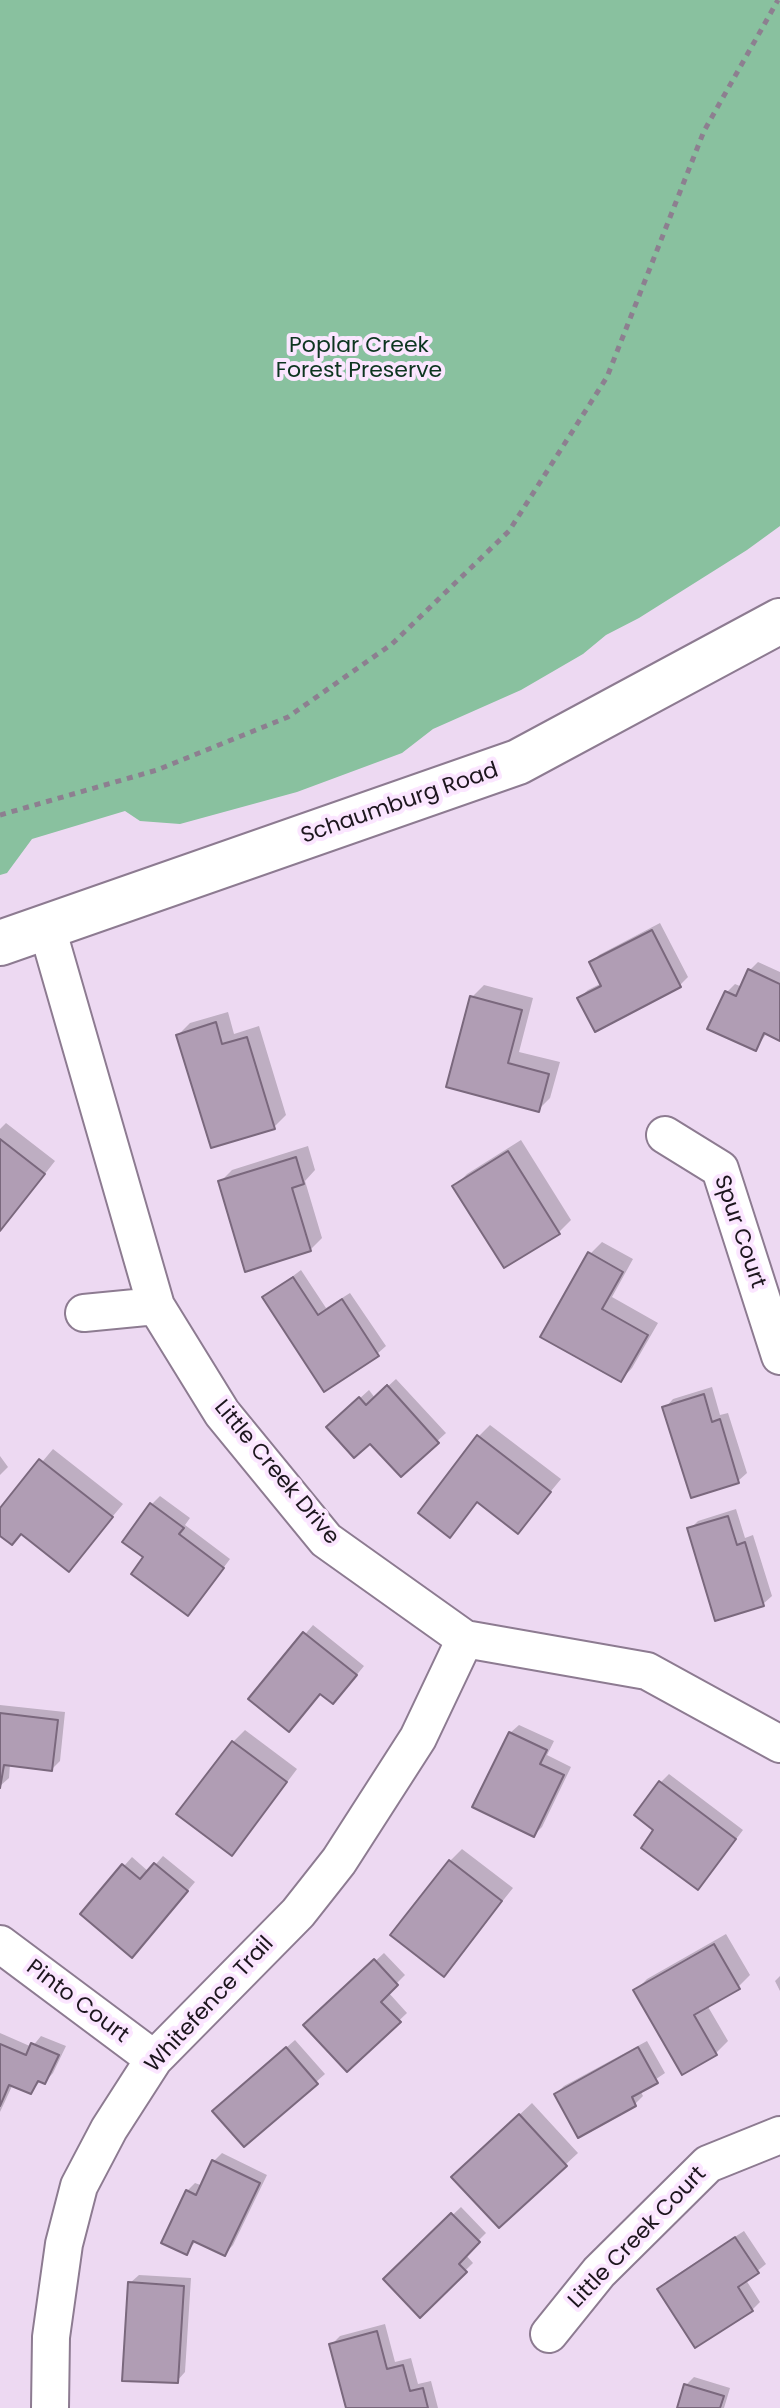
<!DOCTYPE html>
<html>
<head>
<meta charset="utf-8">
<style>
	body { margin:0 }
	canvas { display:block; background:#edd9f2 }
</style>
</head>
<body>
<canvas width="780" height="2408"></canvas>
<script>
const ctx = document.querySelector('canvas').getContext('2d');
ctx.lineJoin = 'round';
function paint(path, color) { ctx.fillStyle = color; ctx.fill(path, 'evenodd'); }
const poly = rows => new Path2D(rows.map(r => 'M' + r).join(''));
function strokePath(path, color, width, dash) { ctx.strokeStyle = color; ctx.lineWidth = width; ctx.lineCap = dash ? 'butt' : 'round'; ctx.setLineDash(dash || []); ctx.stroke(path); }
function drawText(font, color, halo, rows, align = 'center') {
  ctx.font = font + ' Poppins,sans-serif'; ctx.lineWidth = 8; ctx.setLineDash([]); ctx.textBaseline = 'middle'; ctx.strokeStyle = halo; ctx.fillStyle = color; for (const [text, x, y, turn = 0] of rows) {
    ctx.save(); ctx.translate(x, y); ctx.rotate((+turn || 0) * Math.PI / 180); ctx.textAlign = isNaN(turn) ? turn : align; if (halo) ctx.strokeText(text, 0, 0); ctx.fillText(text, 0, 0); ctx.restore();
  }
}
paint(poly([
	[0,0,780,0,780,526,747,550,639,618,606,635,583,654,521,690,433,729,402,753,297,792,180,824,140,821,125,811,32,839,7,873,0,875]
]), '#89c19f');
paint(poly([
	[660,923,688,977,680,985,596,1029,579,998,588,990,602,983,591,963,599,955],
	[758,962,780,972,780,1039,767,1033,755,1049,727,992,735,984,742,987,750,970],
	[484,985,533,998,519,1052,560,1062,550,1098,538,1110,448,1086,472,997],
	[228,1012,234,1034,259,1026,286,1115,274,1127,178,1035,190,1023],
	[6,1123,55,1161,0,1231,0,1129],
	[521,1140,571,1220,559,1232,505,1265,455,1186,467,1174],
	[308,1146,315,1170,305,1181,322,1238,310,1250,220,1182,232,1170],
	[602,1242,633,1259,612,1297,658,1323,632,1368,621,1380,543,1336,590,1254],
	[301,1270,326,1308,350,1293,386,1346,377,1354,264,1298],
	[396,1379,446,1433,401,1474,370,1441,337,1419,369,1390,375,1398],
	[712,1387,720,1415,728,1413,747,1473,738,1481,665,1408,673,1399],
	[490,1425,561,1479,518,1531,479,1501,450,1535,478,1437],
	[53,1449,123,1504,69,1569,22,1532,0,1533,0,1512],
	[0,1456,8,1467,0,1475],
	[160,1496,190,1518,185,1525,230,1559,196,1605,146,1556,152,1504],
	[736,1509,745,1538,753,1535,772,1596,763,1604,690,1529,698,1521],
	[313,1625,364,1666,341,1694,321,1692,250,1699],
	[0,1705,65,1712,60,1761,52,1769,10,1764,9,1778,0,1786],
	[519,1725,554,1741,547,1755,571,1767,542,1827,534,1835,510,1733],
	[245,1730,297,1769,243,1841,231,1853,233,1742],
	[669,1774,743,1830,706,1879,660,1783],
	[462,1849,513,1888,444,1974,450,1861],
	[163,1856,195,1882,140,1947,82,1914,132,1857,149,1872],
	[726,1934,750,1975,738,1987,707,2005,728,2041,716,2053,683,2073,635,1991,647,1979],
	[384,1953,405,1975,388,1992,407,2013,348,2069,306,2026],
	[780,1976,780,1991,775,1981],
	[0,2033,32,2047,41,2036,66,2046,53,2073,45,2082,41,2080,31,2092,13,2084,0,2112],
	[295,2040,325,2074,316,2082,223,2103],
	[647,2041,665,2073,640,2090,643,2096,635,2104,579,2135,556,2094,564,2086],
	[532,2103,578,2153,499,2226,466,2165],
	[222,2153,267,2175,233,2245,225,2254,197,2240,186,2253,187,2191,195,2183,203,2186,214,2161],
	[461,2207,486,2233,465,2254,473,2263,420,2315,386,2279],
	[744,2231,766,2264,746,2280,760,2302,752,2310,659,2289,667,2281],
	[139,2275,191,2278,185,2372,177,2381,130,2283],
	[385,2324,395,2362,411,2358,418,2384,431,2381,438,2408,349,2408,331,2345,340,2336],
	[694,2377,730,2388,724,2408,679,2408,686,2385]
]), '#0003');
const building = poly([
	[652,930,681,987,595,1032,577,998,601,986,589,962,652,930],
	[748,969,780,984,780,1041,764,1033,756,1051,707,1029,725,991,736,996,748,969],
	[470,996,522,1010,508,1063,549,1074,539,1112,446,1087,470,996],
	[216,1022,222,1044,247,1037,275,1129,211,1148,176,1035,216,1022],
	[0,1139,45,1174,0,1231,0,1139],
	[508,1151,560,1234,504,1268,452,1186,508,1151],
	[296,1157,304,1184,292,1188,311,1251,245,1272,218,1181,296,1157],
	[588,1252,623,1272,602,1309,648,1335,621,1382,540,1337,588,1252],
	[293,1277,318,1315,342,1299,379,1356,324,1392,262,1297,293,1277],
	[387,1385,439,1443,401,1477,370,1444,354,1458,326,1427,359,1397,366,1405,387,1385],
	[704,1394,712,1422,720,1419,739,1483,691,1498,662,1407,704,1394],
	[477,1435,551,1492,518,1534,477,1502,450,1538,418,1513,477,1435],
	[39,1459,113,1517,69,1572,21,1534,12,1545,0,1536,0,1508,39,1459],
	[150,1503,184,1528,179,1534,224,1568,188,1616,131,1574,143,1557,122,1542,150,1503],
	[728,1516,737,1545,745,1542,764,1606,715,1621,687,1528,728,1516],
	[303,1632,357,1675,333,1704,320,1694,289,1732,248,1699,303,1632],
	[0,1713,58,1720,52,1771,4,1765,0,1788,0,1713],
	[509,1732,547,1750,540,1764,564,1775,534,1837,472,1807,509,1732],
	[232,1741,287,1782,232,1856,176,1814,232,1741],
	[659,1781,736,1839,698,1890,641,1848,653,1830,634,1815,659,1781],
	[449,1860,502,1901,444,1977,390,1935,449,1860],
	[154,1863,188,1891,132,1958,80,1914,122,1864,140,1879,154,1863],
	[714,1944,740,1989,694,2015,717,2055,682,2075,633,1990,714,1944],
	[374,1959,398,1985,381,2002,401,2022,347,2072,303,2025,374,1959],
	[31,2043,59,2055,45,2084,38,2081,31,2094,9,2085,0,2106,0,2044,26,2055,31,2043],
	[286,2047,318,2084,244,2147,212,2111,286,2047],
	[638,2047,658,2083,632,2097,636,2106,578,2138,554,2094,638,2047],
	[519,2114,567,2166,499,2228,451,2177,519,2114],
	[212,2160,260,2183,225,2256,193,2241,187,2255,161,2243,186,2190,196,2195,212,2160],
	[451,2213,480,2242,459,2264,467,2272,420,2318,383,2279,451,2213],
	[735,2237,759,2273,738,2287,753,2311,695,2348,657,2289,735,2237],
	[128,2282,184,2286,178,2383,122,2381,128,2282],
	[377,2331,387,2369,403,2365,410,2391,423,2388,428,2408,346,2408,329,2344,377,2331],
	[684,2384,724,2396,720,2408,677,2408,684,2384]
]);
paint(building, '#b09db4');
strokePath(building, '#7a687d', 2);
const street = poly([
	[47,928,156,1306,222,1413,326,1540,465,1639,647,1671,780,1744],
	[665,1135,720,1169,780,1356],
	[84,1313,156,1306],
	[0,1944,154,2059],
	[549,2334,599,2272,708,2164,780,2135],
	[50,2408,51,2337,64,2244,79,2186,109,2129,154,2059,298,1913,339,1861,418,1738,465,1639]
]);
const secondary = poly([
	[0,943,518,762,780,621]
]);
strokePath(street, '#8d7b91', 40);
strokePath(secondary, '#8d7b91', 48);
strokePath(poly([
	[0,815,157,770,288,717,392,644,509,531,607,377,704,131,778,0]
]), '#8d7f90', 5, [6, 6]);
strokePath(street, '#fff', 36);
strokePath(secondary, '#fff', 44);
drawText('22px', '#0d3520', '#fbe6ff', [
	["Poplar Creek",359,346],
	["Forest Preserve",359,371]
]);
drawText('22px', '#1d161e', '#fbe6ff', [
	["Schaumburg Road",400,804,-19],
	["Spur Court",739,1232,71],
	["Little Creek Drive",276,1473,50],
	["Pinto Court",77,2002,37],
	["Whitefence Trail",210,2005,-47],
	["Little Creek Court",638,2238,-46]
]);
</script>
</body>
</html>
